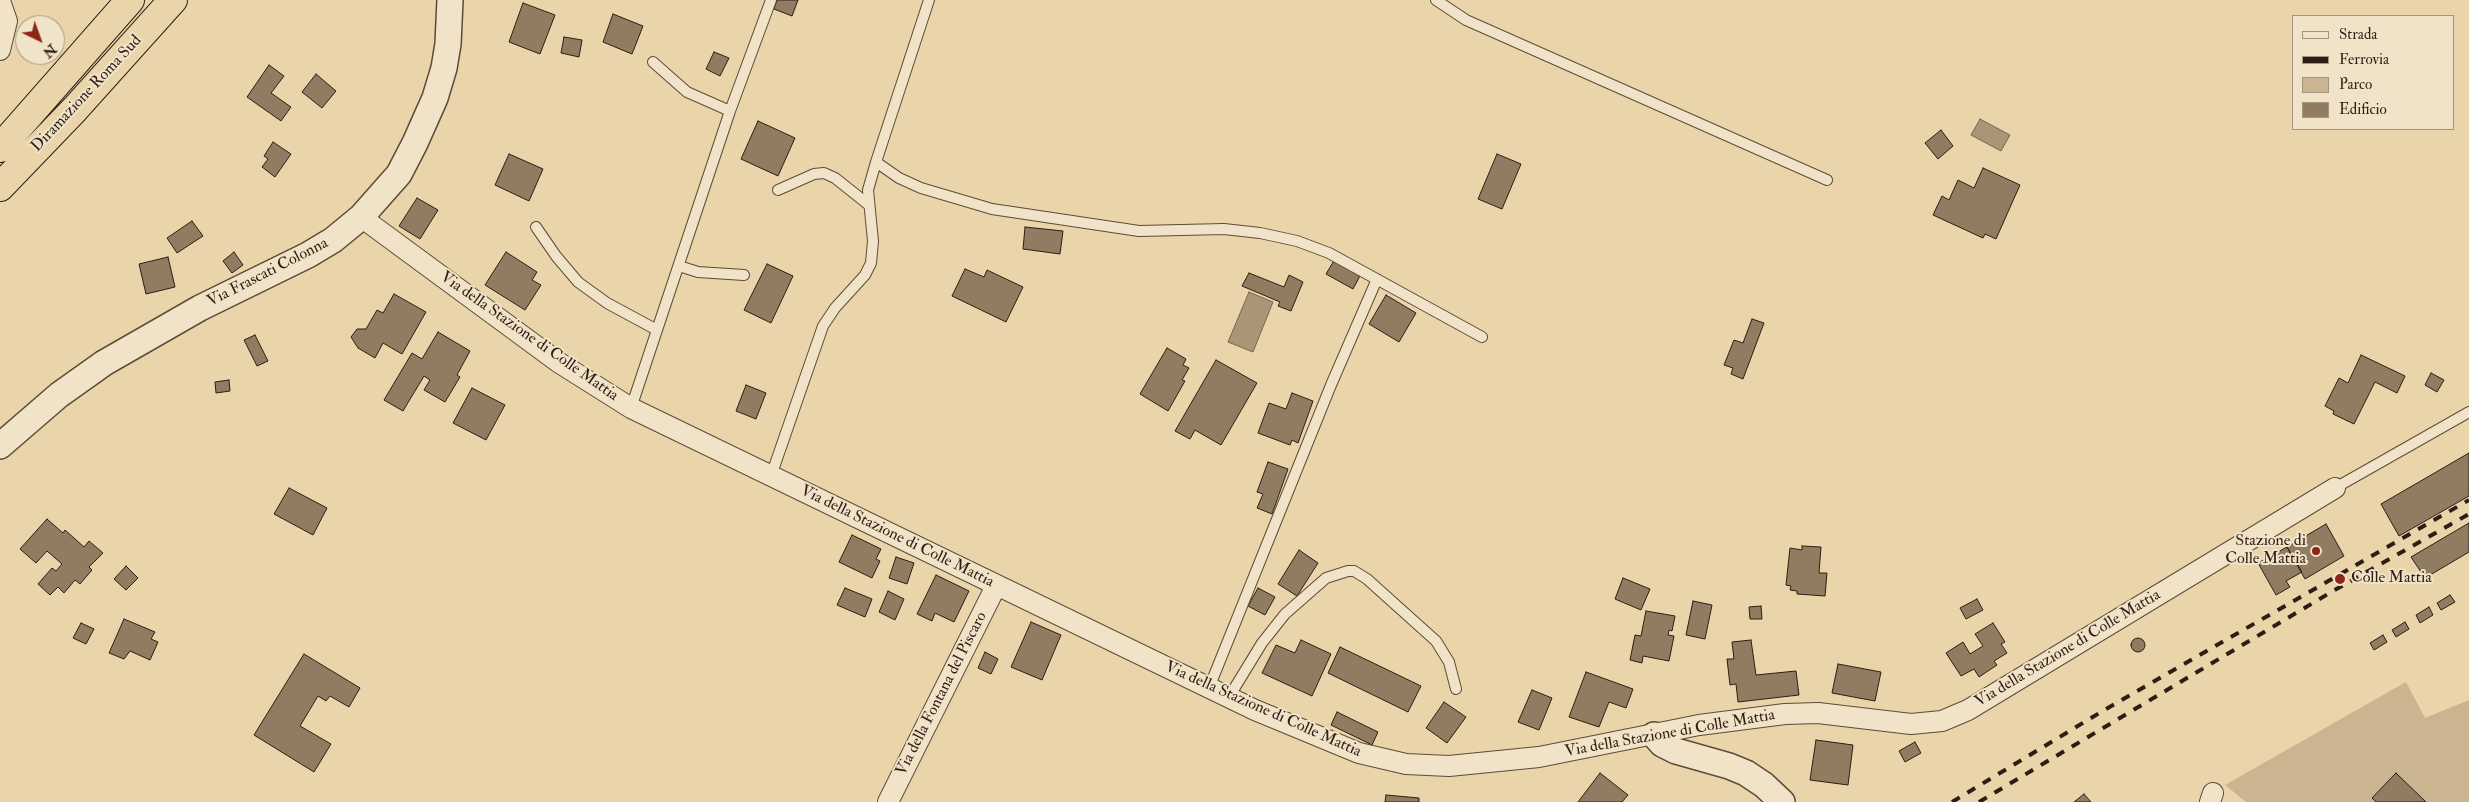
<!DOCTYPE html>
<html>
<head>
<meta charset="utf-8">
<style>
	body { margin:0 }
	#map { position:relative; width:2469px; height:802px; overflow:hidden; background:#ead4a9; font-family:"IM FELL Double Pica",serif }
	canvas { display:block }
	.legend { position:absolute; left:2292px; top:15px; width:162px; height:115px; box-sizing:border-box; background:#f1e3c7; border:1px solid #a3947f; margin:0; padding:6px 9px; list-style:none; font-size:15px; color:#2e1d14 }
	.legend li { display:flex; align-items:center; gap:10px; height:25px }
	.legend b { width:25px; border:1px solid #a3947f }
	.north { position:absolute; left:15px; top:15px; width:50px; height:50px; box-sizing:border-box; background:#f1e3c7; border:1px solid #a3947f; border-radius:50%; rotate:138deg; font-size:14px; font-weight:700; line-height:20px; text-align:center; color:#2e1d14 }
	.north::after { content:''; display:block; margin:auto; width:18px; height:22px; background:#8f2418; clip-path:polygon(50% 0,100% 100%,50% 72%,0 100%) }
</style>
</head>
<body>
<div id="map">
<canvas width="2469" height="802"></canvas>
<ul class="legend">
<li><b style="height:6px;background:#f1e3c7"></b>Strada</li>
<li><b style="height:6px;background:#2e1d14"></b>Ferrovia</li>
<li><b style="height:14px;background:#cab590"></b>Parco</li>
<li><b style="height:14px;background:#907c61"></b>Edificio</li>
</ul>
<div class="north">N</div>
</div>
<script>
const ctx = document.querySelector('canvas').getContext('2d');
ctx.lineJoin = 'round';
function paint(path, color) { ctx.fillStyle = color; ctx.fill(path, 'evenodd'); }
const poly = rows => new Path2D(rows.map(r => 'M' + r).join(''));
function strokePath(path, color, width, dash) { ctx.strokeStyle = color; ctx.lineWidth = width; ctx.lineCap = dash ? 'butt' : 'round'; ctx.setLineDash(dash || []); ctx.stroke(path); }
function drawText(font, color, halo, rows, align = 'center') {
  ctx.font = font + ' "IM FELL Double Pica",serif'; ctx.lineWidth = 4; ctx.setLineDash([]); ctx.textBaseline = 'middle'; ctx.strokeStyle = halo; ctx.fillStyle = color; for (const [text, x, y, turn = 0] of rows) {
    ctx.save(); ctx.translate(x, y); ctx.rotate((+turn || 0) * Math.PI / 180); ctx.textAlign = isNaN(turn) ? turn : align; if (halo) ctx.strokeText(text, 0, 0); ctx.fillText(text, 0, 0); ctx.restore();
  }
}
paint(poly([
	[2406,682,2425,718,2469,700,2469,802,2246,802,2225,785]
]), '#cab590');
const water = poly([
	[1980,119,2010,135,2001,151,1971,135,1980,119],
	[1249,292,1273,302,1253,352,1228,342,1249,292]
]);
paint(water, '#aa9676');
strokePath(water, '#78664f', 1);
const building = poly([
	[777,0,798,0,792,16,774,9,777,0],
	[523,3,555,15,540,54,509,42,523,3],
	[613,14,643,26,632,54,603,42,613,14],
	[564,37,582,40,579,57,561,53,564,37],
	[714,52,729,58,720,76,706,69,714,52],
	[269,65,284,76,271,93,291,107,281,121,247,97,269,65],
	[316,74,336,91,322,108,302,92,316,74],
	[758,121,795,138,778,176,741,159,758,121],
	[1941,130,1953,146,1938,159,1925,143,1941,130],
	[273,142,291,154,275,177,262,167,268,159,264,156,273,142],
	[509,154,543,169,529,201,495,185,509,154],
	[1497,154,1521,164,1502,209,1478,199,1497,154],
	[1983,168,2020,185,1996,239,1985,234,1983,238,1933,215,1942,196,1949,200,1958,180,1974,188,1983,168],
	[417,198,438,210,420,239,399,226,417,198],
	[192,221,203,236,177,253,167,238,192,221],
	[1025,227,1063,231,1060,254,1023,249,1025,227],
	[234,252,243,265,232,273,223,261,234,252],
	[506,252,537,272,532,280,541,285,525,310,485,285,506,252],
	[168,257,175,287,146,294,139,264,168,257],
	[1335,259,1361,274,1353,289,1326,274,1335,259],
	[767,264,793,276,771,323,744,310,767,264],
	[965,269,984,277,987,270,1023,287,1006,322,952,296,965,269],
	[1249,273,1284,287,1289,275,1303,282,1291,311,1278,306,1280,302,1242,286,1249,273],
	[394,294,426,312,402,354,383,343,375,358,358,348,351,337,357,329,366,329,377,310,383,313,394,294],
	[1386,295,1416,313,1399,342,1369,324,1386,295],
	[1752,319,1764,323,1743,379,1731,374,1733,368,1724,365,1734,340,1743,343,1752,319],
	[438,332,470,351,457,375,460,377,445,402,424,390,430,380,424,376,403,411,384,400,412,353,422,359,438,332],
	[255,335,268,361,257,366,244,340,255,335],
	[1167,348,1186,359,1183,365,1189,368,1182,380,1185,381,1168,411,1140,394,1167,348],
	[2361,355,2405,376,2397,393,2375,382,2354,424,2333,414,2334,411,2325,406,2339,378,2348,383,2361,355],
	[1216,360,1257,383,1221,445,1195,430,1190,439,1175,431,1216,360],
	[2431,373,2444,380,2437,392,2425,385,2431,373],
	[229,380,230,391,216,393,215,382,229,380],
	[746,385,766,393,756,419,736,411,746,385],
	[472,388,505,405,486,440,453,423,472,388],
	[1292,393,1313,401,1298,443,1292,440,1290,445,1258,433,1269,403,1286,409,1292,393],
	[2469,453,2469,496,2399,536,2381,504,2469,453],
	[1268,462,1288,469,1272,514,1257,508,1263,494,1257,492,1268,462],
	[289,488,327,508,313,535,274,514,289,488],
	[47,519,63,533,65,530,84,547,89,541,103,553,89,567,92,570,80,584,75,580,64,593,58,587,50,595,38,584,52,568,56,571,62,564,47,551,36,563,20,549,47,519],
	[2469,523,2469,552,2425,578,2411,557,2469,523],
	[2326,524,2344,556,2305,579,2287,547,2326,524],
	[852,535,881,549,876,559,880,561,872,578,839,562,852,535],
	[1802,546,1821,547,1819,573,1827,573,1825,596,1797,594,1797,591,1790,590,1791,586,1786,585,1790,548,1802,550,1802,546],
	[2287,547,2302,572,2286,581,2290,587,2276,595,2258,563,2287,547],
	[1299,550,1318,563,1297,596,1278,584,1299,550],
	[896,557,914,563,907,584,889,578,896,557],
	[126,566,138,578,126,590,114,579,126,566],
	[936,575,969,591,954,622,935,613,932,621,917,614,936,575],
	[1623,578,1650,589,1641,610,1615,599,1623,578],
	[845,588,872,599,865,617,837,605,845,588],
	[1258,588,1275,597,1265,615,1248,606,1258,588],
	[888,591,904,599,895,620,879,612,888,591],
	[2450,595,2455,602,2441,610,2437,603,2450,595],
	[1977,599,1983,610,1966,619,1960,608,1977,599],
	[1693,601,1712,605,1705,639,1686,635,1693,601],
	[1761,606,1762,619,1750,619,1749,607,1761,606],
	[2429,607,2433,615,2420,623,2416,615,2429,607],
	[1646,611,1675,616,1672,631,1669,630,1668,635,1674,636,1669,661,1643,656,1642,663,1630,660,1635,635,1641,636,1646,611],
	[124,619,155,632,151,639,158,642,150,660,130,651,124,659,109,653,124,619],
	[1031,622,1061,635,1042,680,1011,667,1031,622],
	[2405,622,2409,629,2396,637,2392,630,2405,622],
	[81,623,94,629,86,644,73,638,81,623],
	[1993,623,2005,642,2001,644,2007,653,1994,661,1997,665,1979,677,1974,669,1961,676,1946,653,1963,642,1970,654,1983,646,1975,634,1993,623],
	[2383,635,2387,642,2374,650,2370,643,2383,635],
	'2131 645a7 7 0 1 1 14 0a7 7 0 1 1-14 0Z',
	[1301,640,1331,654,1312,696,1262,673,1276,645,1295,653,1301,640],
	[1751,640,1756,675,1796,671,1799,695,1738,702,1736,684,1730,685,1727,659,1734,659,1732,642,1751,640],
	[1340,647,1421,686,1408,712,1328,673,1340,647],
	[985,652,998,659,991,674,978,668,985,652],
	[304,654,360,688,349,707,330,696,326,701,318,696,300,726,331,744,314,772,254,735,304,654],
	[1838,664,1881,672,1875,701,1832,693,1838,664],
	[1586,672,1633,689,1626,708,1609,702,1599,727,1569,717,1586,672],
	[1532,690,1552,698,1539,730,1518,722,1532,690],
	[1444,702,1466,717,1447,743,1426,728,1444,702],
	[1337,712,1378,732,1372,745,1331,725,1337,712],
	[1816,740,1853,745,1848,785,1810,780,1816,740],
	[1915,742,1921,753,1905,762,1899,751,1915,742],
	[1600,773,1628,795,1622,802,1578,802,1600,773],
	[2396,773,2426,802,2376,802,2372,798,2396,773],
	[2084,794,2091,802,2074,802,2084,794],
	[1386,795,1419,798,1419,802,1385,802,1386,795]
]);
paint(building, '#907c61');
strokePath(building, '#2e1d14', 1);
const service = poly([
	[1436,0,1466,20,1827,180],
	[653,62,687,92,730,111],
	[876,162,929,0],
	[778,190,814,174,824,173,835,178,869,205],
	[536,227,556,256,578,282,607,303,657,330],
	[679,266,698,272,744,275],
	[631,408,730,111,771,0],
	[771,476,823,326,835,308,865,275,871,263,873,241,868,190,876,162,899,178,921,188,992,209,1139,231,1224,229,1260,233,1297,241,1329,253,1482,337],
	[2335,488,2469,412],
	[1209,688,1331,385,1377,279],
	[1229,697,1262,643,1285,614,1326,578,1348,571,1354,571,1367,579,1436,641,1449,662,1456,689]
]);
const minor = poly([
	[0,1,7,21,0,50],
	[361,217,558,362,631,408,1255,710,1359,753,1406,764,1449,766,1539,757,1699,725,1785,714,1818,713,1911,724,1942,721,1968,710,2335,488],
	[888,802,996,586],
	[2210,802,2213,793]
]);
const tertiary = poly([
	[0,446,59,395,104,363,200,308,308,255,333,240,361,217,399,174,415,143,435,98,444,68,448,44,450,0],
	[1654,735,1662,744,1676,751,1729,766,1746,773,1764,785,1782,802]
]);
const motorway = poly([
	[0,148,130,0],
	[0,187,75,109,173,0]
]);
strokePath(service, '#5d4b39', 12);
strokePath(minor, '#5d4b39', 22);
strokePath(tertiary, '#5d4b39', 28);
strokePath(motorway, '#2e1d14', 30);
strokePath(service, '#f1e3c7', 10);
strokePath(minor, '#f1e3c7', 20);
strokePath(tertiary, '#f1e3c7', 25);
strokePath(motorway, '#ead4a9', 28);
strokePath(poly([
	[1952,802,2106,709,2469,500],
	[1979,802,2333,591,2469,514]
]), '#2e1d14', 4, [9, 9]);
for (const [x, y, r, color] of [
	[2316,551,5,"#8f2418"],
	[2340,579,6,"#8f2418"]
]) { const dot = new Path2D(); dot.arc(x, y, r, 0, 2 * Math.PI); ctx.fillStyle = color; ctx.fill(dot); strokePath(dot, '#f1e3c7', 2); }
drawText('16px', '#2e1d14', '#f1e3c7', [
	["Diramazione Roma Sud",87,94,-47],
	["Via Frascati Colonna",268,273,-27],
	["Via della Stazione di Colle Mattia",529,337,35],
	["Via della Stazione di Colle Mattia",897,537,26],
	["Via della Stazione di Colle Mattia",2068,649,-31],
	["Via della Fontana del Piscaro",942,694,-63],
	["Via della Stazione di Colle Mattia",1263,710,24],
	["Via della Stazione di Colle Mattia",1670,734,-10]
]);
drawText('16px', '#2e1d14', '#f1e3c7', [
	["Stazione di",2306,542],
	["Colle Mattia",2306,560],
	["Colle Mattia",2351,579,"left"]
], 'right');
</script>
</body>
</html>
